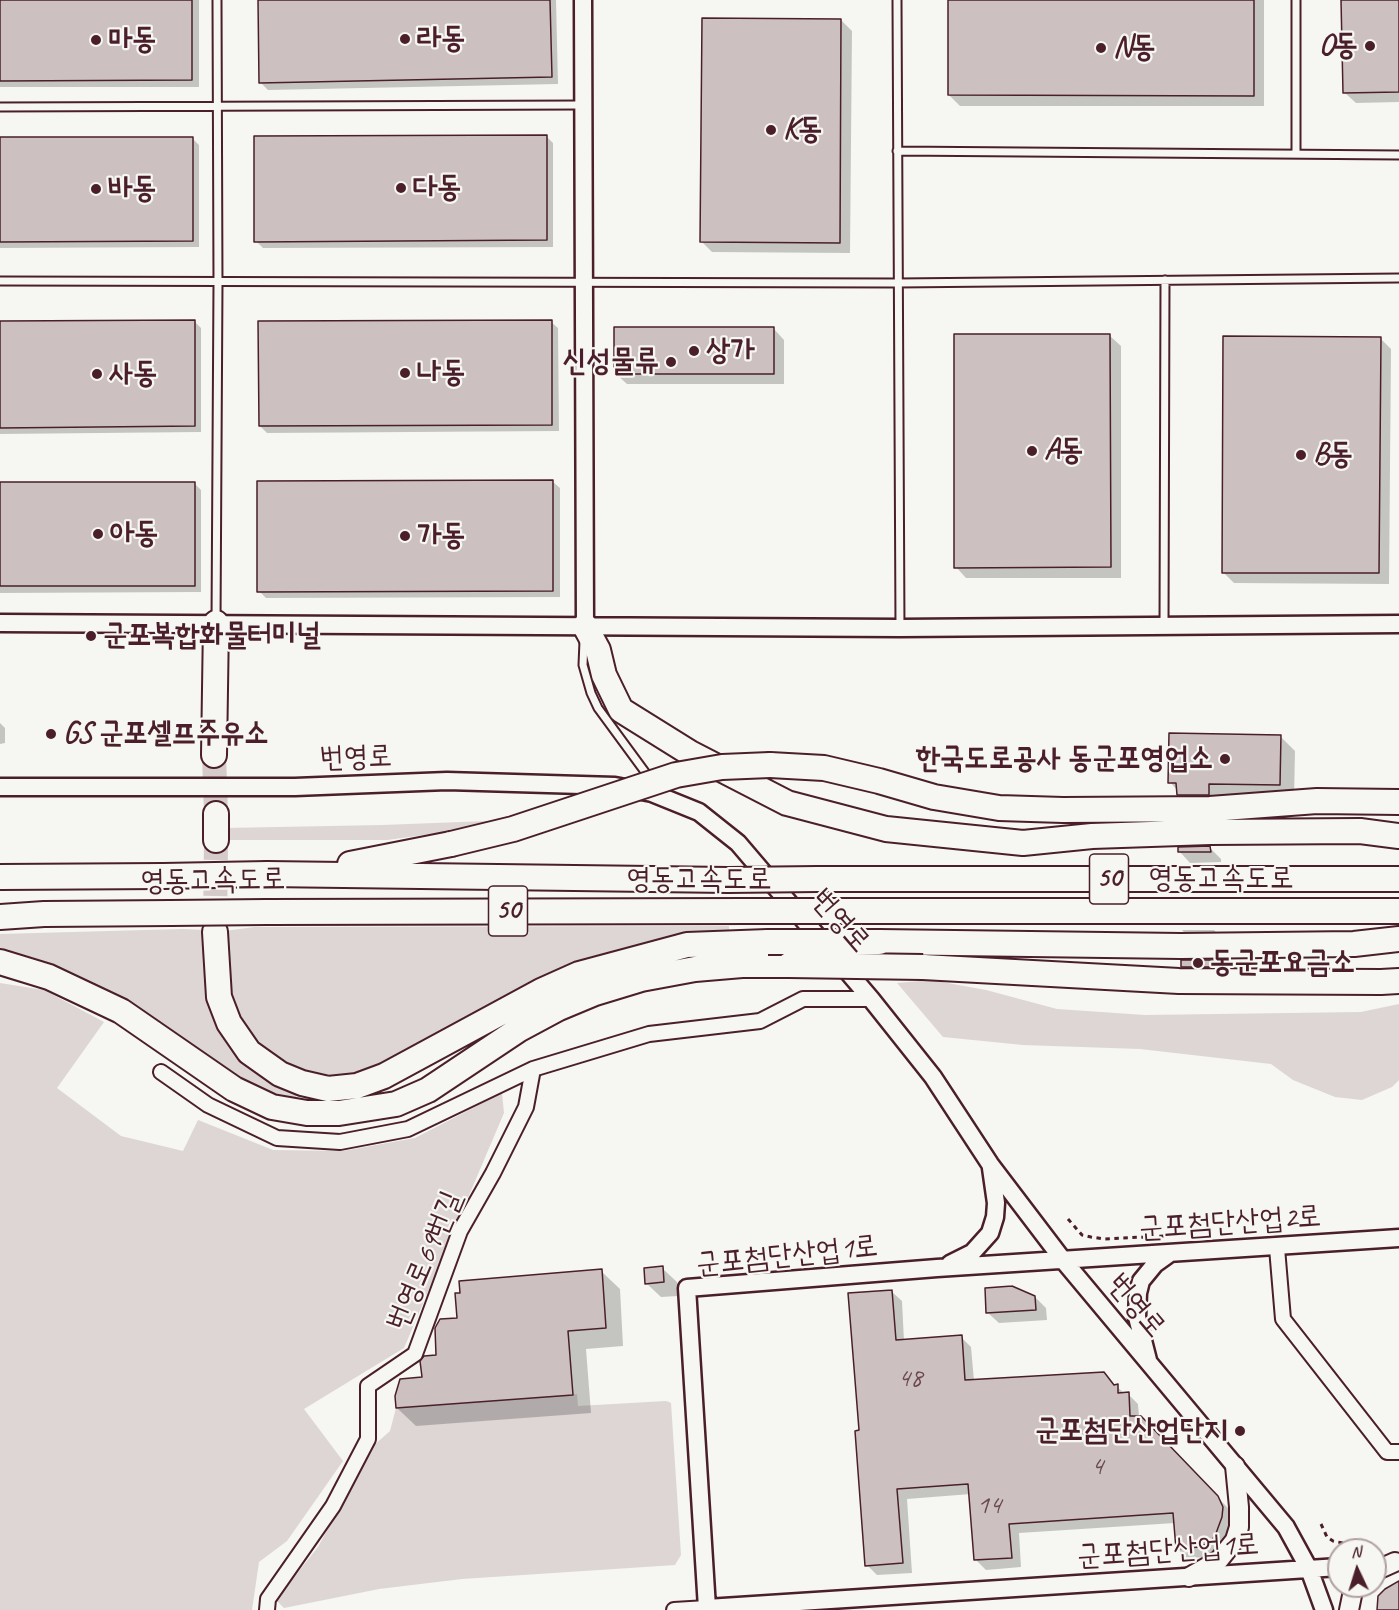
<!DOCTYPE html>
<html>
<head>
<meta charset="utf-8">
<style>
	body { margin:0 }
	#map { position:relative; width:1399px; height:1610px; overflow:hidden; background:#f6f6f2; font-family:Caveat,sans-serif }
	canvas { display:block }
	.north { position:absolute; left:1327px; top:1538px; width:60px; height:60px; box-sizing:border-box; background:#f6f6f2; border:2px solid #b1a0a2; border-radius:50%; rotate:356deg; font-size:16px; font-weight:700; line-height:24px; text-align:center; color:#4a1f2b }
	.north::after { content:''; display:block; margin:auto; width:21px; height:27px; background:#4a1f2b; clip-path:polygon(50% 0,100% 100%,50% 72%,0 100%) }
</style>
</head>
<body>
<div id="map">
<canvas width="1399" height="1610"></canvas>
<div class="north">N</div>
</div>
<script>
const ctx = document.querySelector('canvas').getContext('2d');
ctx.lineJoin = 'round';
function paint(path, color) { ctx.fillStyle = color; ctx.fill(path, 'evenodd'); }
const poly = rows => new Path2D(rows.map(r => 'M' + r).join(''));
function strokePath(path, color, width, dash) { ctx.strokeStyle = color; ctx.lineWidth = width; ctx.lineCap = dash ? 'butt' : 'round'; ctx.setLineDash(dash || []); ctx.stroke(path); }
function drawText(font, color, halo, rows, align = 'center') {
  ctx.font = font + ' Caveat,"Poor Story",sans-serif'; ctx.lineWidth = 4.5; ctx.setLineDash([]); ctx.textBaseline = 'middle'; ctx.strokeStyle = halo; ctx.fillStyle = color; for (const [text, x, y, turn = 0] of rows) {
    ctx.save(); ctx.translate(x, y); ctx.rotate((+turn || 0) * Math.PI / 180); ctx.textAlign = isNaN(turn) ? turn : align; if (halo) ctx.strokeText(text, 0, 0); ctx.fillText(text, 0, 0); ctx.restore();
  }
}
paint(poly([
	[513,820,461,830,387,840,226,840,225,828,383,825],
	[729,926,729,933,378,1068,350,1076,321,1075,295,1067,258,1048,227,997,224,931,255,927],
	[182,929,206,930,212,1007,298,1089,296,1099,266,1091,239,1077,215,1063,127,1001,76,975,37,959,0,948,0,934],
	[931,980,986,990,1057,1009,1145,1015,1361,1012,1399,1004,1399,1080,1392,1087,1362,1100,1335,1097,1293,1080,1271,1064,1140,1049,1023,1045,943,1037,897,983],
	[0,983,44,990,104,1022,57,1088,121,1136,183,1151,198,1120,273,1150,343,1151,415,1138,502,1093,504,1113,404,1348,304,1409,343,1461,287,1541,259,1562,252,1610,0,1610],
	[577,1394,578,1406,666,1401,671,1403,681,1555,675,1565,462,1579,379,1589,284,1608,277,1601,283,1591,318,1547,372,1447,390,1431,396,1408]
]), '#ddd6d5');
paint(poly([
	[0,0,199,0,199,87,0,87],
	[259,0,556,0,558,84,268,90,261,83],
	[950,0,1264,0,1264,106,960,106,949,95],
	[1342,0,1399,0,1399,102,1356,103,1345,93],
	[841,20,852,31,850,253,712,252,702,242],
	[546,136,553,143,553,247,263,248,256,241],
	[192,138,199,145,199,247,0,248,0,139],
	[194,321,201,328,201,432,0,434,0,323],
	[551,322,558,328,559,431,267,433,260,426],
	[774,329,784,340,784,384,627,384,616,374],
	[1110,336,1121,346,1121,578,966,578,956,567],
	[1380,338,1391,349,1389,584,1234,583,1223,572],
	[553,482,560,488,560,597,266,598,259,591],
	[0,483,194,483,201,490,201,592,0,593],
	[0,723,5,728,5,743,0,744],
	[1281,737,1295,751,1294,799,1193,809,1178,794,1178,791,1170,782],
	[1210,848,1221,859,1221,862,1190,863,1180,852],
	[1182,930,1214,930,1225,941,1193,942],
	[1214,961,1225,972,1193,977,1182,966],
	[662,1268,677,1282,678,1296,661,1297,646,1283],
	[601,1271,620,1289,623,1346,586,1349,591,1413,416,1426,397,1408,423,1379,459,1319],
	[891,1291,902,1301,904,1341,961,1337,971,1347,974,1381,1103,1373,1116,1386,1125,1394,1128,1394,1138,1404,1139,1417,1228,1508,1232,1518,1229,1538,1210,1557,1187,1558,1177,1548,1175,1523,1019,1533,1021,1567,986,1570,976,1560,971,1494,907,1499,912,1573,877,1575,867,1565,860,1432],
	[1035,1297,1046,1308,1047,1320,999,1323,988,1313]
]), '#0003');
const building = poly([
	[0,0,192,0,192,80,0,81,0,0],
	[258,0,550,0,552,77,259,83,258,0],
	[948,0,1254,0,1254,96,948,95,948,0],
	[1341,0,1399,0,1399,92,1343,93,1341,0],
	[702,18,841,19,840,243,700,242,702,18],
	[547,135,547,240,254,242,254,136,547,135],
	[0,137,193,137,193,241,0,242,0,137],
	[195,320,195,426,0,428,0,321,195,320],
	[552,320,552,425,259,426,258,321,552,320],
	[614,327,774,327,774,374,614,374,614,327],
	[954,334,1110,334,1111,567,954,568,954,334],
	[1223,336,1381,337,1379,573,1222,573,1223,336],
	[553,480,553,591,257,592,257,481,553,480],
	[0,482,195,482,195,586,0,586,0,482],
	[1169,733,1281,735,1280,785,1209,784,1209,795,1177,795,1176,783,1168,783,1169,733],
	[1210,846,1211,852,1178,852,1178,847,1210,846],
	[1181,960,1215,960,1215,967,1181,967,1181,960],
	[663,1266,664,1282,645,1284,644,1268,663,1266],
	[602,1269,606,1328,568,1331,573,1395,396,1408,395,1396,400,1379,422,1377,420,1361,424,1356,436,1355,435,1328,440,1319,457,1318,455,1293,460,1293,459,1281,602,1269],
	[1012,1286,1035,1296,1036,1310,986,1313,985,1288,1012,1286],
	[892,1290,896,1340,962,1335,965,1380,1104,1372,1114,1385,1118,1384,1118,1393,1129,1392,1130,1416,1141,1416,1218,1496,1223,1507,1222,1517,1215,1536,1209,1543,1199,1547,1176,1549,1173,1513,1009,1524,1012,1558,974,1560,968,1484,897,1489,903,1563,865,1566,855,1431,859,1430,848,1293,892,1290],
	[1399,1581,1399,1610,1377,1610,1378,1596,1385,1589,1399,1581]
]);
paint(building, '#ccc1c0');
strokePath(building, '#4a1f2b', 1.5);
strokePath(poly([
	[214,755,216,814],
	[215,932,216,840]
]), '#d4cbca', 24, [24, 12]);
const service = poly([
	[897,0,900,628],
	[0,107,582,105],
	[897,151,1399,155],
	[1296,154,1296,0],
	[0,281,898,283,1399,278],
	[216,621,218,283,217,0],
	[1164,626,1165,280],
	[584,641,583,665,591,693,598,708,645,772,647,779]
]);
const minor = poly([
	[161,1072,208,1105,277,1138,340,1142,408,1129,533,1069,649,1034,760,1021,803,999,871,999],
	[1277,1248,1283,1319,1387,1452,1399,1452],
	[267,1610,268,1599,333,1506,368,1439,368,1386,415,1354,460,1231,493,1173,526,1107,533,1069],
	[674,1610,707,1608]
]);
const tertiary = poly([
	[583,0,585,626],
	[0,623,900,628,1399,624],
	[0,787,295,787,447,781,615,786,652,793,699,812,738,843,871,999,933,1077,990,1164,1063,1260,1286,1527,1309,1569,1324,1610],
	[950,1264,972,1253,990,1233,995,1217,996,1203,991,1168],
	[1148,1360,1137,1317,1138,1293,1141,1281,1155,1264,1169,1254],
	[1339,1567,707,1608,687,1288,937,1268,1399,1238]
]);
const secondary = poly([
	[1375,1571,1395,1562],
	[1189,1577,1219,1560,1235,1540,1239,1527,1239,1507,1235,1466],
	[1349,1610,1354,1586]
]);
const motorway = poly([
	[585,626,598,650,604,675,621,710,690,753,787,803,886,829,1023,843,1092,836,1210,832,1360,831,1399,836],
	[214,755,216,623],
	[770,765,824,768,879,781,934,797,999,808,1063,810,1210,809,1317,801,1399,802],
	[216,814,216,840],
	[350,864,451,844],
	[267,874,728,880],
	[0,877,163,876],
	[818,879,1399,879],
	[844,911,1399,911],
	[266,912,750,911],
	[0,917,44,914,171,913],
	[215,932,219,997,229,1023,249,1052,280,1074,302,1083,328,1089,357,1086,384,1076,541,991,579,974,687,945,768,942],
	[879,942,1181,946,1354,944,1399,939],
	[0,962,49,977,121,1011,234,1089,272,1107,307,1113,339,1113,396,1104,428,1090,518,1030,559,1008,595,993,641,979,695,969,742,965,789,965],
	[923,967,1179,981,1381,982,1399,981]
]);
strokePath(service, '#4a1f2b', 11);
strokePath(minor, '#4a1f2b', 18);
strokePath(tertiary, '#4a1f2b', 21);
strokePath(secondary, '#4a1f2b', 22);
strokePath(motorway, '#4a1f2b', 28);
strokePath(poly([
	[1068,1219,1082,1235,1091,1237,1104,1239,1164,1236],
	[1321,1524,1327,1537,1333,1541,1352,1545,1368,1544]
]), '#4a1f2b', 3, [4.5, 4.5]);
strokePath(service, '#f6f6f2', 7);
strokePath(minor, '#f6f6f2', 14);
strokePath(tertiary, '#f6f6f2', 16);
strokePath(secondary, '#f6f6f2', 18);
strokePath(motorway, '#f6f6f2', 24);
const motorwayBridge = poly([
	[451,844,513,829,676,775,722,767,770,765],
	[163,876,267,874],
	[728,880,818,879],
	[750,911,844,911],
	[171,913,266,912],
	[768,942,879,942],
	[789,965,923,967]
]);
strokePath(motorwayBridge, '#4a1f2b', 28, []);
strokePath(motorwayBridge, '#f6f6f2', 24);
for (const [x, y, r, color] of [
	[405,39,6,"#4a1f2b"],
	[96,40,6,"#4a1f2b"],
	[1370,46,6,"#4a1f2b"],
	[1101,48,6,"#4a1f2b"],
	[771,130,6,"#4a1f2b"],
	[401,188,6,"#4a1f2b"],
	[96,189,6,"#4a1f2b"],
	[694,351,6,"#4a1f2b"],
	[671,362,6,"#4a1f2b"],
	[405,373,6,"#4a1f2b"],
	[97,374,6,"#4a1f2b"],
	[1032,451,6,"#4a1f2b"],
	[1301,455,6,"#4a1f2b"],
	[98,534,6,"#4a1f2b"],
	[405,536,6,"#4a1f2b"],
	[91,636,6,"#4a1f2b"],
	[51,734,6,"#4a1f2b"],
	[1225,759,6,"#4a1f2b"],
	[1198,963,6,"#4a1f2b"],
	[1240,1431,6,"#4a1f2b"]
]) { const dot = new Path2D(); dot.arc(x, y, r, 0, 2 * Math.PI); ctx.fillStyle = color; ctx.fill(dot); strokePath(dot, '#f6f6f2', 2); }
drawText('27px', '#6a4850', null, [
	["48",910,1379],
	["4",1097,1467],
	["14",989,1506]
]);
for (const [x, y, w] of [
	[1109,879,39],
	[508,911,39]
]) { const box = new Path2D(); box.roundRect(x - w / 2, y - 25, w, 50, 4.5); ctx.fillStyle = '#f6f6f2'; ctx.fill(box); strokePath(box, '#4a1f2b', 1.5); }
drawText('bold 28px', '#4a1f2b', null, [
	["50",1109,879],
	["50",508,911]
]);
drawText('bold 30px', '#4a1f2b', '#f6f6f2', [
	["라동",417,39],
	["마동",108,40],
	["O동",1358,46,"right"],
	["N동",1113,48],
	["K동",783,130],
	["다동",413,188],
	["바동",108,189],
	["상가",706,351],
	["신성물류",659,362,"right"],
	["나동",417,373],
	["사동",109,374],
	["A동",1044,451],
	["B동",1313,455],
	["아동",110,534],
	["가동",417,536],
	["군포복합화물터미널",103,636],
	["GS 군포셀프주유소",63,734],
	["한국도로공사 동군포영업소",1213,759,"right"],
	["동군포요금소",1210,963],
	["군포첨단산업단지",1228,1431,"right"]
], 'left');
drawText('30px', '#4a1f2b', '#f6f6f2', [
	["번영로",356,758,-2],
	["영동고속도로",1221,879],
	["영동고속도로",699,880],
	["영동고속도로",213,881,-1],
	["번영로",840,921,49],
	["군포첨단산업2로",1230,1223,-4],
	["군포첨단산업1로",787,1256,-6],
	["번영로69번길",425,1261,-67],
	["번영로",1136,1306,50],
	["군포첨단산업1로",1168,1551,-4]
]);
</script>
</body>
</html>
